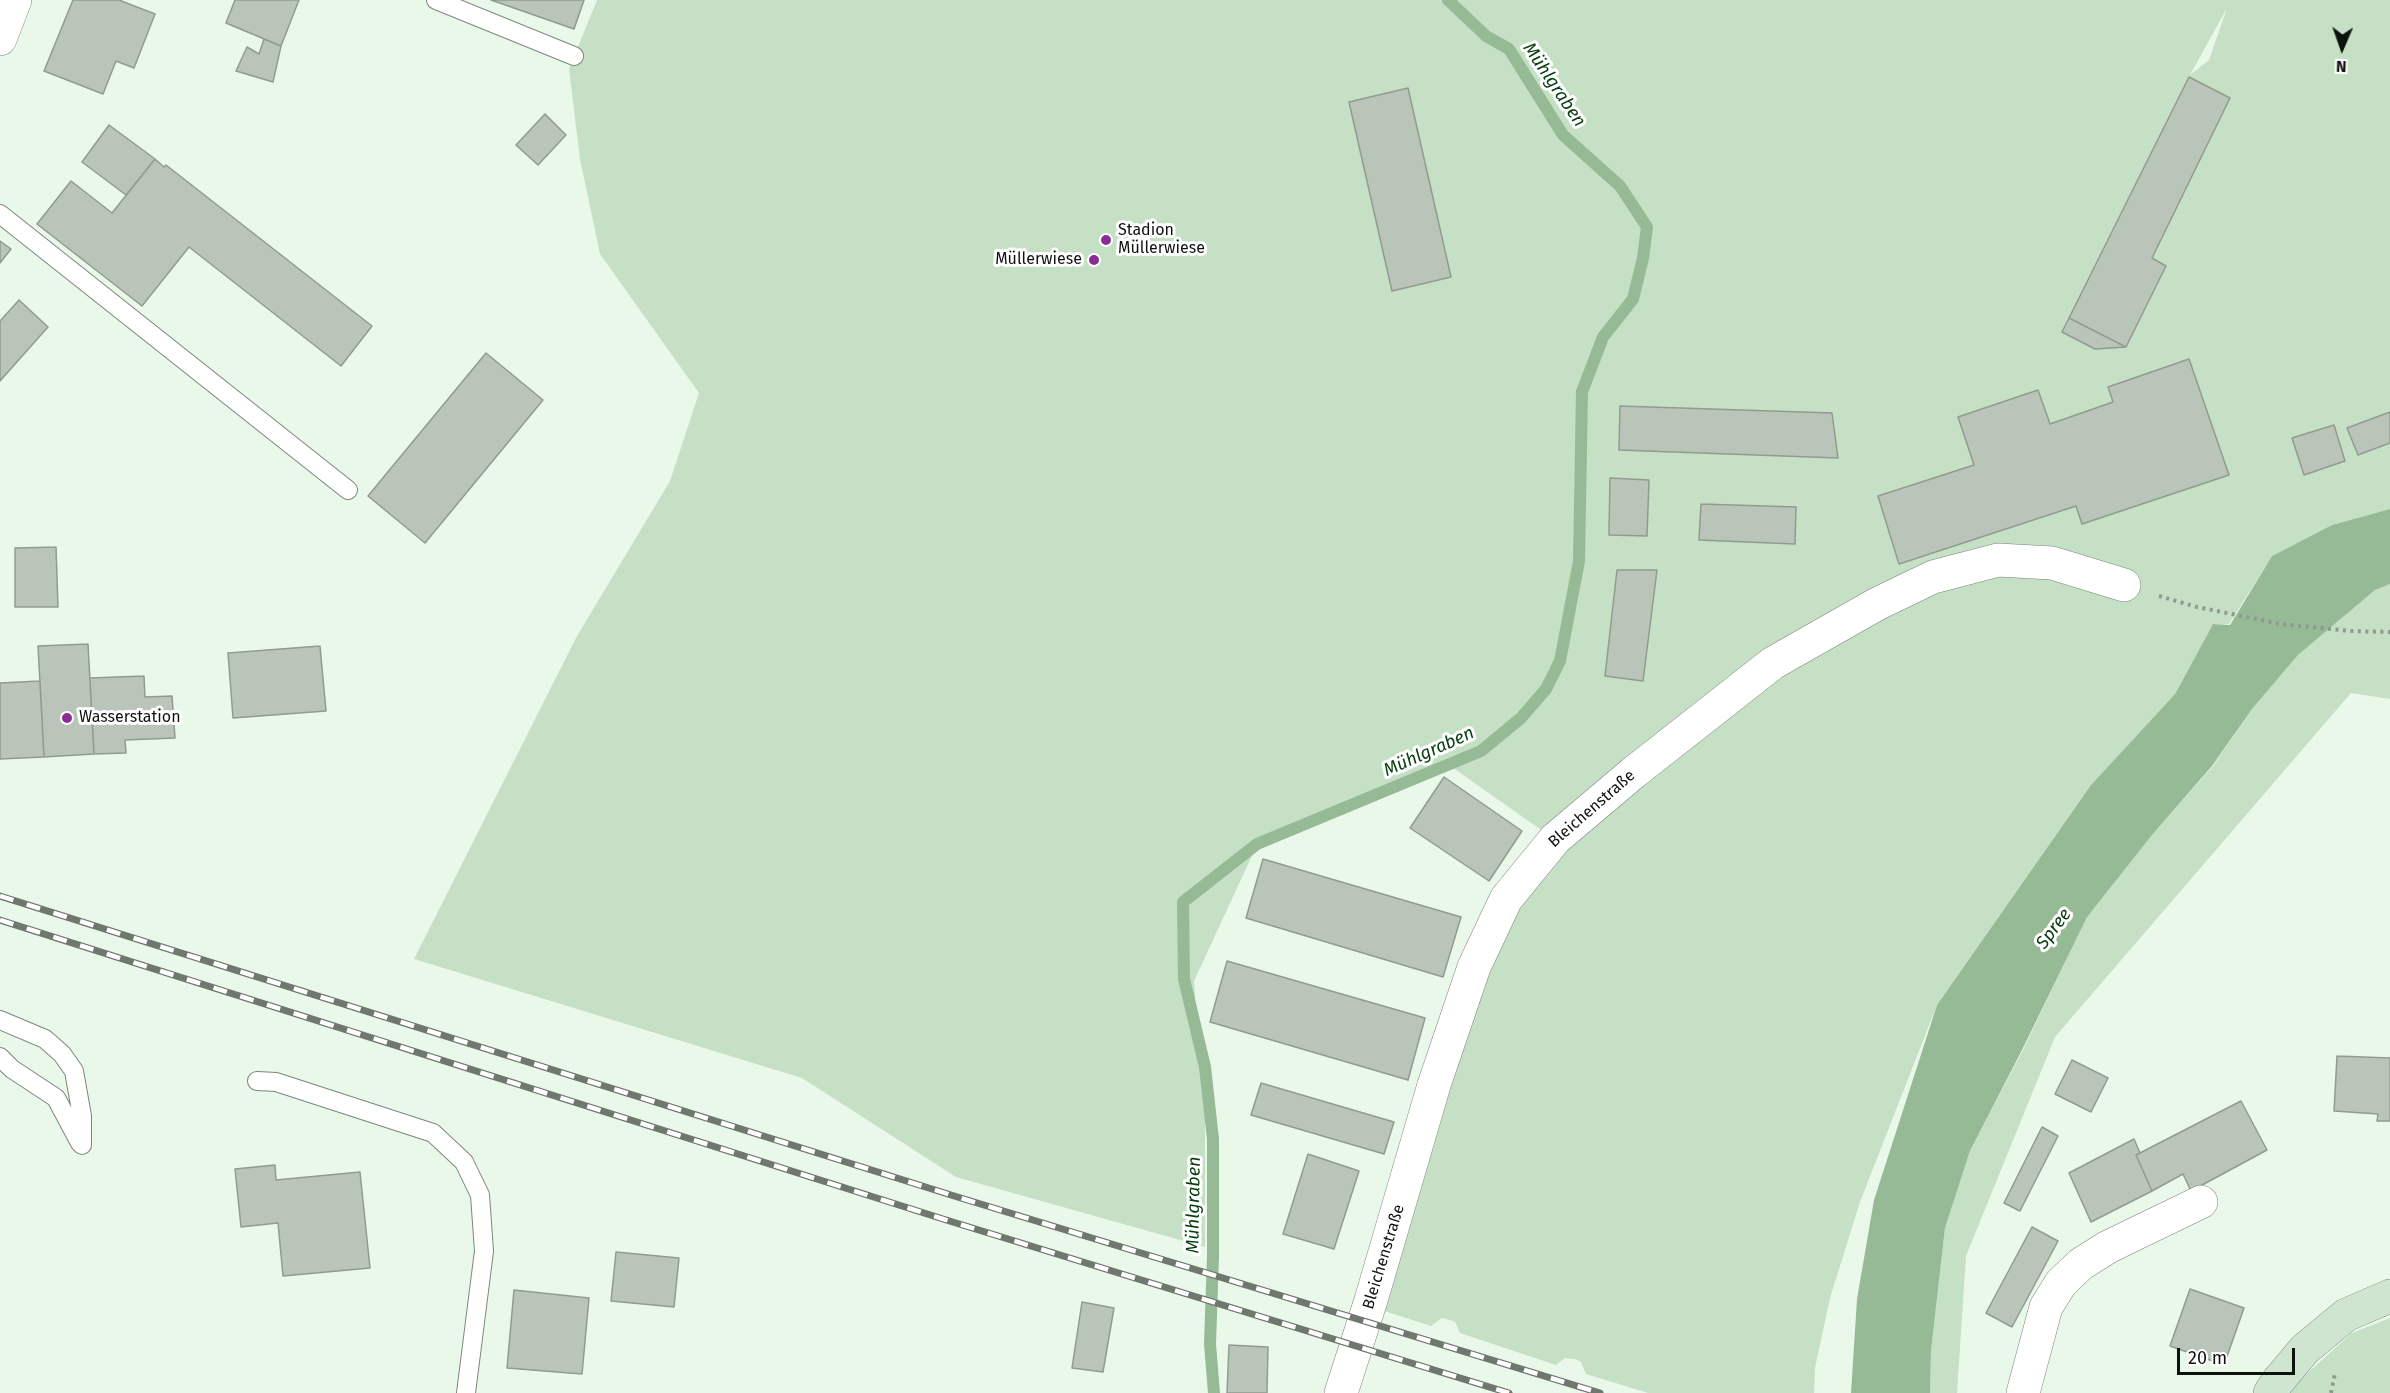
<!DOCTYPE html>
<html>
<head>
<meta charset="utf-8">
<style>
	body { margin:0 }
	#map { position:relative; width:2390px; height:1393px; overflow:hidden; background:#eaf8ea; font-family:"Fira Sans",sans-serif }
	canvas { display:block }
	.north { position:absolute; left:2312px; top:18px; width:60px; height:60px; -webkit-text-stroke:4px #fff; paint-order:stroke; rotate:182deg; font-size:16px; font-weight:700; line-height:24px; text-align:center; color:#0e120d }
	.north::after { content:''; display:block; margin:auto; width:21px; height:27px; background:#0e120d; clip-path:polygon(50% 0,100% 100%,50% 72%,0 100%) }
	.scale { position:absolute; left:2177px; top:1348px; width:118px; height:27px; box-sizing:border-box; border:3px solid #0e120d; border-top:0; padding-left:8px; font-size:18px; line-height:21px; white-space:nowrap; color:#0e120d; -webkit-text-stroke:4px #fff; paint-order:stroke }
</style>
</head>
<body>
<div id="map">
<canvas width="2390" height="1393"></canvas>
<div class="north">N</div>
<div class="scale">20 m</div>
</div>
<script>
const ctx = document.querySelector('canvas').getContext('2d');
ctx.lineJoin = 'round';
function paint(path, color) { ctx.fillStyle = color; ctx.fill(path, 'evenodd'); }
const poly = rows => new Path2D(rows.map(r => 'M' + r).join(''));
function strokePath(path, color, width, dash) { ctx.strokeStyle = color; ctx.lineWidth = width; ctx.lineCap = dash ? 'butt' : 'round'; ctx.setLineDash(dash || []); ctx.stroke(path); }
function drawText(font, color, halo, rows, align = 'center') {
  ctx.font = font + ' "Fira Sans",sans-serif'; ctx.lineWidth = 6; ctx.setLineDash([]); ctx.textBaseline = 'middle'; ctx.strokeStyle = halo; ctx.fillStyle = color; for (const [text, x, y, turn = 0] of rows) {
    ctx.save(); ctx.translate(x, y); ctx.rotate((+turn || 0) * Math.PI / 180); ctx.textAlign = isNaN(turn) ? turn : align; if (halo) ctx.strokeText(text, 0, 0); ctx.fillText(text, 0, 0); ctx.restore();
  }
}
paint(poly([
	[597,0,2390,0,2390,509,2332,525,2272,556,2229,624,2213,624,2175,694,2091,785,1937,1005,1860,1202,1830,1298,1815,1368,1814,1393,1648,1393,1586,1374,1581,1362,1575,1359,1565,1358,1556,1365,1460,1333,1455,1322,1450,1320,1442,1318,1431,1326,1369,1306,1474,967,1554,839,1449,765,1257,845,1194,981,1205,1118,1205,1247,956,1177,802,1078,414,959,577,636,670,481,699,393,600,254,580,159,569,69],
	[2227,8,2209,60,2190,75],
	[2390,584,2390,699,2351,693,2055,1037,1966,1256,1957,1393,1930,1393,1931,1351,1945,1228,1970,1151,2023,1050,2087,916,2152,835,2213,766,2252,709,2298,655,2375,590],
	[2390,1318,2390,1393,2291,1393,2293,1386,2352,1333]
]), '#c5e0c4');
paint(poly([
	[2390,509,2390,584,2375,590,2298,655,2252,709,2212,766,2152,835,2087,917,2022,1050,1970,1151,1945,1228,1931,1351,1930,1393,1851,1393,1857,1299,1874,1200,1937,1005,2091,785,2175,694,2213,624,2230,625,2272,556,2332,525]
]), '#97ba96');
strokePath(poly([
	[1214,1393,1210,1344,1213,1256,1213,1139,1205,1067,1184,979,1183,902,1257,844,1481,751,1521,718,1546,689,1560,661,1579,561,1582,392,1603,337,1633,299,1643,258,1647,227,1620,186,1563,135,1509,49,1486,36,1448,0]
]), '#97ba96', 12);
const building = poly([
	[73,0,119,0,155,14,134,68,116,61,103,94,44,71,73,0],
	[235,0,299,0,281,46,226,23,235,0],
	[491,0,584,0,574,29,491,0],
	[264,39,281,46,273,82,236,71,247,47,259,54,264,39],
	[2189,77,2230,98,2152,258,2166,266,2126,347,2069,318,2189,77],
	[1408,88,1451,277,1392,291,1349,102,1408,88],
	[545,114,566,135,538,165,516,145,545,114],
	[109,125,155,159,126,195,82,162,109,125],
	[155,159,164,167,166,165,372,326,341,366,189,247,142,306,37,224,71,181,112,213,155,159],
	[0,241,11,249,0,263,0,241],
	[19,300,48,327,0,381,0,321,19,300],
	[2069,318,2126,347,2095,349,2062,332,2069,318],
	[486,353,543,400,425,543,368,496,486,353],
	[2189,359,2229,475,2082,524,2076,506,1899,564,1878,496,1974,465,1958,417,2038,390,2050,424,2113,402,2108,387,2189,359],
	[1620,406,1832,413,1838,458,1619,450,1620,406],
	[2390,412,2390,443,2358,455,2347,428,2390,412],
	[2334,425,2345,461,2304,475,2292,438,2334,425],
	[1610,478,1649,480,1647,536,1609,535,1610,478],
	[1701,504,1796,507,1795,544,1699,540,1701,504],
	[56,547,58,607,15,607,15,548,56,547],
	[1617,570,1657,570,1643,681,1605,676,1617,570],
	[88,644,94,754,44,757,38,646,88,644],
	[320,646,326,711,233,718,228,653,320,646],
	[144,676,145,697,172,696,175,738,125,740,126,753,94,754,90,678,144,676],
	[40,681,44,757,0,759,0,683,40,681],
	[1444,777,1522,831,1489,881,1410,828,1444,777],
	[1263,859,1461,917,1443,977,1246,918,1263,859],
	[1227,961,1425,1018,1408,1080,1210,1022,1227,961],
	[2337,1056,2390,1058,2390,1121,2377,1121,2378,1114,2334,1111,2337,1056],
	[2072,1060,2108,1078,2091,1112,2055,1094,2072,1060],
	[1261,1083,1394,1122,1384,1154,1251,1115,1261,1083],
	[2241,1101,2267,1150,2191,1191,2183,1174,2152,1191,2136,1155,2241,1101],
	[2042,1127,2058,1136,2020,1211,2004,1203,2042,1127],
	[2134,1139,2140,1153,2136,1155,2152,1191,2091,1222,2069,1173,2134,1139],
	[1308,1154,1359,1171,1334,1249,1283,1234,1308,1154],
	[275,1165,276,1180,360,1172,370,1268,283,1276,278,1223,241,1227,235,1169,275,1165],
	[2032,1227,2058,1241,2012,1327,1986,1313,2032,1227],
	[616,1252,679,1258,674,1307,611,1301,616,1252],
	[2190,1289,2244,1308,2224,1365,2170,1346,2190,1289],
	[514,1290,589,1298,582,1374,507,1368,514,1290],
	[1082,1302,1114,1308,1103,1372,1072,1368,1082,1302],
	[1229,1345,1268,1347,1267,1393,1227,1393,1229,1345]
]);
paint(building, '#b8c5b8');
strokePath(building, '#909c8f', 1.5);
const lane = poly([
	[436,0,574,56],
	[0,214,348,490],
	[0,1020,45,1039,62,1054,74,1071,82,1116,82,1145],
	[0,1057,12,1069,56,1098,80,1143],
	[257,1081,276,1082,433,1133,464,1162,480,1195,484,1251,466,1393]
]);
const street = poly([
	[0,39,15,0],
	[1341,1393,1371,1300,1434,1085,1474,967,1506,899,1555,839,1633,773,1773,663,1877,604,1933,577,1998,560,2052,563,2124,585],
	[2023,1393,2046,1307,2061,1283,2081,1264,2108,1247,2201,1202]
]);
const secondary = poly([
	[2270,1393,2278,1381,2305,1349,2346,1315,2390,1296]
]);
strokePath(lane, '#7b877b', 20);
strokePath(street, '#7b877b', 34);
strokePath(secondary, '#7b877b', 34);
strokePath(poly([
	[2159,596,2197,607,2281,624,2350,631,2390,632],
	[2331,1393,2335,1373]
]), '#8f998f', 4, [3, 4.5]);
strokePath(lane, '#fff', 18);
strokePath(street, '#fff', 33);
strokePath(secondary, '#cfe5cf', 33);
const rail = poly([
	[0,896,951,1195,1600,1393],
	[0,920,943,1219,1509,1393]
]);
strokePath(rail, '#6f776e', 7);
strokePath(rail, '#fff', 4.5, [14]);
for (const [x, y, r, color] of [
	[1106,240,6,"#8b2b95"],
	[1094,260,6,"#8b2b95"],
	[67,718,6,"#8b2b95"]
]) { const dot = new Path2D(); dot.arc(x, y, r, 0, 2 * Math.PI); ctx.fillStyle = color; ctx.fill(dot); strokePath(dot, '#fff', 2); }
drawText('16px', '#0e120d', '#fff', [
	["Stadion",1118,231],
	["Müllerwiese",1118,249],
	["Müllerwiese",1082,260,"right"],
	["Wasserstation",79,718]
], 'left');
drawText('16px', '#0e120d', '#fff', [
	["Bleichenstraße",1592,809,-41],
	["Bleichenstraße",1384,1257,-73]
]);
drawText('italic 18px', '#073d0c', '#fff', [
	["Mühlgraben",1554,85,56],
	["Mühlgraben",1429,752,-24],
	["Spree",2054,929,-53],
	["Mühlgraben",1194,1205,-89]
]);
</script>
</body>
</html>
